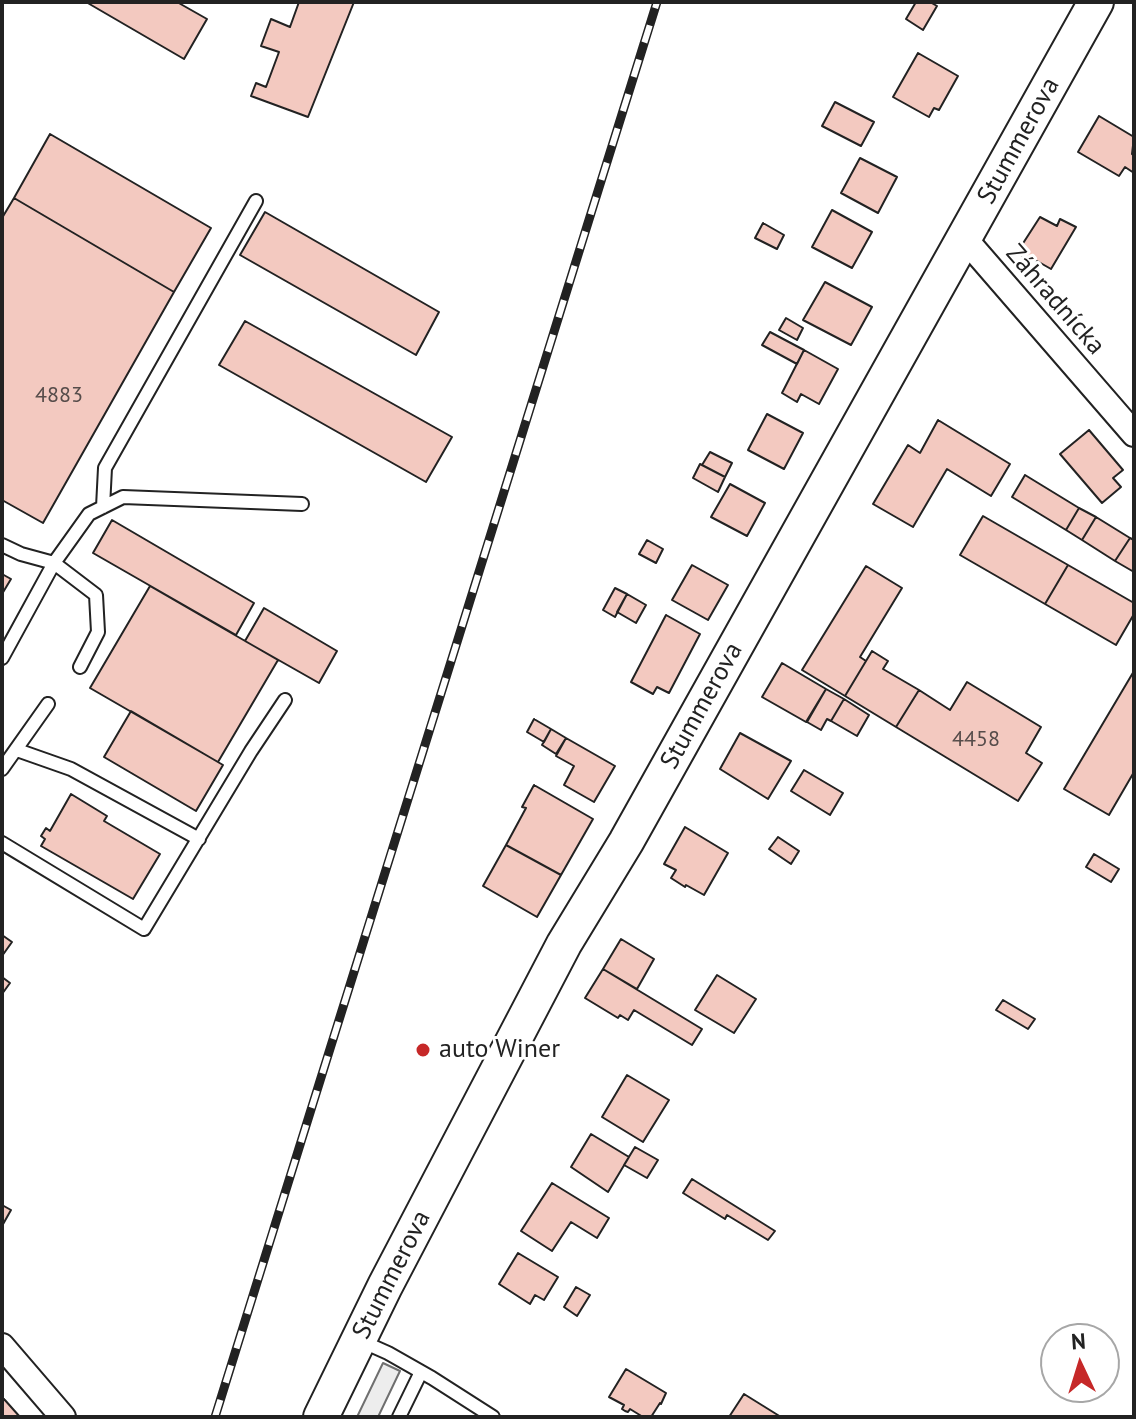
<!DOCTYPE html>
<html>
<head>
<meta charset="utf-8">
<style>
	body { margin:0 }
	#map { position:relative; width:1136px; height:1419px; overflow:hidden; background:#fff; font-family:"PT Sans",sans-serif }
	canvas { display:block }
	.frame { position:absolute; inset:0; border:4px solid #222; pointer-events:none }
	.north { position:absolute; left:1040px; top:1323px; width:80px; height:80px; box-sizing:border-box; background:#fff; border:2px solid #a7a7a7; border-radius:50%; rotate:356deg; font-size:22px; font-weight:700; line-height:32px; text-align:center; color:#222 }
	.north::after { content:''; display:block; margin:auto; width:28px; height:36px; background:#c62828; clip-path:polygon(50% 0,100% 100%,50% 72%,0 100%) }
</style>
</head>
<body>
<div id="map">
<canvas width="1136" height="1419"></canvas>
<div class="frame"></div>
<div class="north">N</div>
</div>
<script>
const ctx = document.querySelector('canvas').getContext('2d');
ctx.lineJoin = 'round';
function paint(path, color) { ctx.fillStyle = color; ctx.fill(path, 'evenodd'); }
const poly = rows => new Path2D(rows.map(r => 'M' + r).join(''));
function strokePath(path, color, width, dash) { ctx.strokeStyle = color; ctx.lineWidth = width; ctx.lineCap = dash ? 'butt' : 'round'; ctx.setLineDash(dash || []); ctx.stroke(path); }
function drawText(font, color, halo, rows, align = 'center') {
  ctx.font = font + ' "PT Sans",sans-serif'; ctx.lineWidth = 6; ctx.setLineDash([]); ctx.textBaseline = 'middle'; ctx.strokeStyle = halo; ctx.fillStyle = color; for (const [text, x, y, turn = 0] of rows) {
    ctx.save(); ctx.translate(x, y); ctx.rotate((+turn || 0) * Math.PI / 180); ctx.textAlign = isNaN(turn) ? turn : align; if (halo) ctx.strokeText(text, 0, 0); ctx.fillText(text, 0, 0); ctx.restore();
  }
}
const parking = poly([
	[383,1363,400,1371,378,1417,357,1417,383,1363]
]);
paint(parking, '#ededed');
strokePath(parking, '#6f6f6f', 2);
const building = poly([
	[86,2,177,2,207,19,184,59,86,2],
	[299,2,354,2,308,117,251,96,256,83,266,87,279,52,261,46,271,19,290,27,299,2],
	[916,2,930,2,937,6,923,30,906,19,916,2],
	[918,53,958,76,939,110,934,108,929,117,893,97,918,53],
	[835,102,874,122,861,146,822,126,835,102],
	[1099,116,1134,137,1132,154,1134,155,1134,173,1125,167,1119,176,1078,152,1099,116],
	[50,134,211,228,174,292,14,198,50,134],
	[860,158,897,177,878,213,841,193,860,158],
	[14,198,174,292,43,523,2,500,2,218,14,198],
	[832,210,872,232,852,268,812,247,832,210],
	[265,212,439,312,416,355,240,255,265,212],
	[1040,217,1057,226,1060,219,1076,227,1051,269,1030,257,1027,258,1021,255,1020,248,1040,217],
	[763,223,784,235,777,249,755,238,763,223],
	[825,282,872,307,851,345,803,320,825,282],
	[786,318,803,328,797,340,779,330,786,318],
	[245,321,452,437,426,482,219,365,245,321],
	[770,332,804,350,797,364,762,345,770,332],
	[804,350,838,369,819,404,801,394,797,402,782,393,804,350],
	[767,414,803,433,784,469,748,450,767,414],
	[938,420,1010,464,991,496,947,469,913,527,873,504,908,445,920,453,938,420],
	[1089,430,1123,470,1113,478,1121,487,1102,503,1060,454,1089,430],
	[710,452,732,463,725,477,702,465,710,452],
	[700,464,725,477,718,492,693,478,700,464],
	[1025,475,1079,508,1066,530,1012,497,1025,475],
	[730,484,765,503,747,536,711,517,730,484],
	[1079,508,1096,517,1082,540,1066,530,1079,508],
	[983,516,1068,565,1045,604,960,555,983,516],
	[1096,517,1130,538,1115,561,1082,540,1096,517],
	[112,520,254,603,236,635,93,553,112,520],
	[1130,538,1134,540,1134,572,1115,561,1130,538],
	[647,540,663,549,656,563,639,554,647,540],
	[692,565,728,585,708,620,672,600,692,565],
	[1068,565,1134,603,1134,614,1116,645,1045,604,1068,565],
	[866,566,902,588,860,657,866,661,845,696,802,670,866,566],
	[2,574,11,579,2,594,2,574],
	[150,586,278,660,218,762,90,688,150,586],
	[615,588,627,594,615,617,603,610,615,588],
	[627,594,646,605,636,623,617,612,627,594],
	[264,608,337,651,319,683,245,641,264,608],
	[666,615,700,634,669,693,657,687,653,694,631,682,666,615],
	[872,651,888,661,883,669,919,690,896,727,845,696,872,651],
	[782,663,826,689,806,722,762,697,782,663],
	[1134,671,1134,772,1109,815,1064,789,1134,671],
	[967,682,1041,727,1026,753,1042,763,1018,801,896,727,919,690,950,710,967,682],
	[826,689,844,699,831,721,827,719,821,730,807,722,826,689],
	[844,699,869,715,857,736,831,721,844,699],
	[131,711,223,765,196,811,104,757,131,711],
	[534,719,551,729,544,742,527,732,534,719],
	[551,729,566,738,556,754,542,745,551,729],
	[740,733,791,761,768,799,720,769,740,733],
	[566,738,615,766,594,802,564,785,574,766,556,756,566,738],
	[804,770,843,793,830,815,791,791,804,770],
	[534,785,593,819,561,875,506,845,526,808,522,807,534,785],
	[71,794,107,816,104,821,160,854,133,899,41,846,45,839,41,836,46,828,50,831,71,794],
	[685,827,728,853,704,895,686,885,685,887,671,878,676,870,664,864,685,827],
	[778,837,799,851,791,864,769,849,778,837],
	[506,845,561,875,537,917,483,886,506,845],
	[1094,854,1119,869,1111,882,1086,867,1094,854],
	[2,935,12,942,2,956,2,935],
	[621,939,654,959,637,989,603,969,621,939],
	[603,969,702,1029,692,1045,634,1010,628,1020,620,1015,618,1018,585,998,603,969],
	[717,975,756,999,734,1033,695,1010,717,975],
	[2,977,10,983,2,994,2,977],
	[1003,1000,1035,1019,1028,1029,996,1010,1003,1000],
	[627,1075,669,1100,643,1142,602,1117,627,1075],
	[591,1134,629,1157,608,1192,571,1167,591,1134],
	[635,1147,658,1160,647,1178,624,1165,635,1147],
	[692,1179,775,1231,768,1240,727,1215,725,1219,683,1193,692,1179],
	[552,1183,609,1218,597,1238,571,1222,552,1251,521,1231,552,1183],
	[2,1205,11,1210,2,1226,2,1205],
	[518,1253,558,1277,544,1300,535,1295,530,1304,499,1284,518,1253],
	[576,1287,590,1295,577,1316,564,1307,576,1287],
	[626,1369,666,1393,661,1404,660,1403,651,1417,643,1417,630,1409,628,1412,625,1411,622,1409,624,1405,609,1397,626,1369],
	[744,1394,781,1417,729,1417,744,1394],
	[4,1399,20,1417,2,1417,2,1403,4,1399]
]);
paint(building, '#f3c9c0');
strokePath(building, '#222', 2);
const lane = poly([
	[103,507,105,468,256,201],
	[2,545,21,554,54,563,96,595,98,632,80,667],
	[2,658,54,563,89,514,123,497,302,504],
	[17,750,71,769,199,839],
	[2,769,48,704],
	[2,843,144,929,251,751,285,700],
	[361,1341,388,1353,432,1378,493,1417],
	[399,1417,421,1372]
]);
const street = poly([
	[965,239,1134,434],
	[2,1346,63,1417]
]);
const secondary = poly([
	[321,1417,385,1286,564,944,626,842,1096,2]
]);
strokePath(lane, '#222', 16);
strokePath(street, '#222', 28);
strokePath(secondary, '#222', 38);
strokePath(lane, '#fff', 12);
strokePath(street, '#fff', 24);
strokePath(secondary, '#fff', 34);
const rail = poly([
	[215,1417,657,2]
]);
strokePath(rail, '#222', 9);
strokePath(rail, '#fff', 6, [18]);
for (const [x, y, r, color] of [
	[423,1050,8,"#c62828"]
]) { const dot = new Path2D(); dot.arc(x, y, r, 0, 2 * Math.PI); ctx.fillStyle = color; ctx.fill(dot); strokePath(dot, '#fff', 3); }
drawText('22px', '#564c4a', null, [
	["4883",59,396],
	["4458",976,740]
]);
drawText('26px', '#222', '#fff', [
	["Stummerova",1019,141,-61],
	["Záhradnícka",1055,300,49],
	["Stummerova",702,706,-61],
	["Stummerova",392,1275,-63]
]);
drawText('26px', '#222', '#fff', [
	["auto Winer",439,1050]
], 'left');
</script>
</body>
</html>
